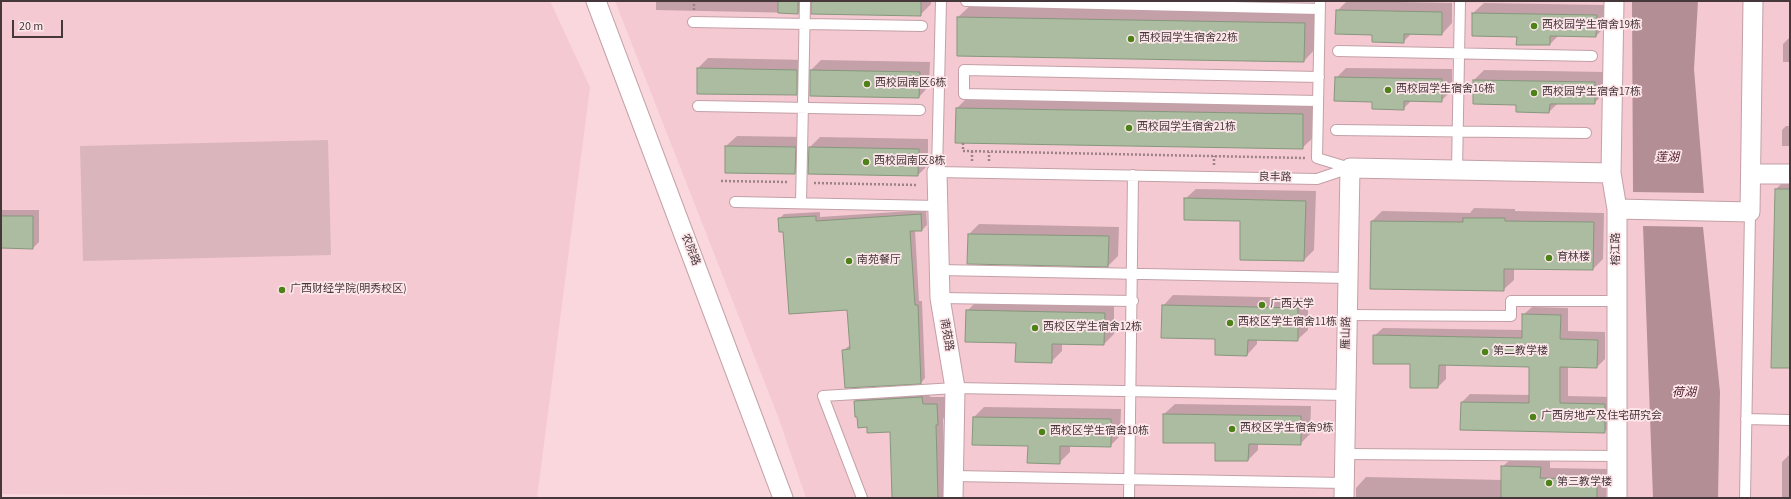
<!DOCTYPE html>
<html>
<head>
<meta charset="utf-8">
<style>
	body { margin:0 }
	#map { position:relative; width:1791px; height:499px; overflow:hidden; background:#fad6dd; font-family:"Source Sans 3",sans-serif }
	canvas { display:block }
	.frame { position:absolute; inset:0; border:2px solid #45373a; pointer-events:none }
	.scale { position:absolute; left:12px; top:20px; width:51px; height:18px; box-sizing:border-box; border:2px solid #45373a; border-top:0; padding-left:5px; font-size:12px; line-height:14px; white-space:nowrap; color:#45373a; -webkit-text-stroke:3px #fee7eb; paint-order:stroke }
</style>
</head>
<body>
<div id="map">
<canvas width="1791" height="499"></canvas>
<div class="frame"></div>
<div class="scale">20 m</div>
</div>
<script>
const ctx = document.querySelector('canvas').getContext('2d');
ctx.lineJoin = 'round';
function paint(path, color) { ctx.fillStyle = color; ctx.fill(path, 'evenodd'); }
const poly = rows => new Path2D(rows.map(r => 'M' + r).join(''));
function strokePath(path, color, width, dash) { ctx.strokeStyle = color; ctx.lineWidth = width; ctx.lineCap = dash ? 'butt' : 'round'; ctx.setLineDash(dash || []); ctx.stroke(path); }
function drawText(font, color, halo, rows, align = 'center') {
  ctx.font = font + ' "Source Sans 3","Noto Sans SC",sans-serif'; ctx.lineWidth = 3.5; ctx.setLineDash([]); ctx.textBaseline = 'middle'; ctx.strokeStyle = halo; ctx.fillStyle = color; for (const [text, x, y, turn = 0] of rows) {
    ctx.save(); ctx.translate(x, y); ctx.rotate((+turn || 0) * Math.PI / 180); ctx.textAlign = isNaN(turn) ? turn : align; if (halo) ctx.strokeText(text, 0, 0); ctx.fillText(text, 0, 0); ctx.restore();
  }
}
paint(poly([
	[1,1,550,1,590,87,537,498,1,494],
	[615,1,1790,1,1790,498,806,498,779,419]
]), '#f5c9d2');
paint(poly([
	[328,140,331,255,83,261,80,146]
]), '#dab5bc');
paint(poly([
	[1632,1,1698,1,1694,69,1704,193,1633,192],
	[1643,226,1703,227,1720,392,1718,498,1653,498]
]), '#b38e95');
paint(poly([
	[656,1,808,1,798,13,656,10],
	[812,1,931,1,931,4,920,15],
	[1347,1,1452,3,1452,23,1442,34,1412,33,1403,42,1373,34,1337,11],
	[1484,3,1606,5,1606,26,1596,36,1559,35,1550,44,1473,13],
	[971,5,1317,11,1316,48,1304,61,958,17],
	[1790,37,1790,62,1783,62,1783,44],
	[708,58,807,60,806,84,796,94,698,68],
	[821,60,930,62,929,86,919,97,811,70],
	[1346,68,1452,69,1452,90,1441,101,1412,100,1403,109,1373,101,1336,78],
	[1484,70,1605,72,1605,93,1594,103,1558,103,1549,112,1474,80],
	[969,96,1315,102,1315,136,1302,148,957,108],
	[1786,126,1790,126,1790,146,1782,146,1782,130],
	[737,136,805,137,805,163,795,173,726,172,726,146],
	[820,137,928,139,928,165,918,175,810,147],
	[1783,182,1790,182,1790,367,1776,189],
	[1196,189,1316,191,1314,250,1304,260,1241,220,1185,199],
	[1474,208,1515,209,1515,211,1604,213,1603,259,1593,269,1514,268,1514,280,1503,290,1372,221,1382,211,1470,213],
	[1,210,39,210,39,242,33,248,1,247],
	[926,210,927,225,922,230,915,230,919,301,922,301,925,378,921,383,844,350,850,345,848,309,784,231,779,219,784,214,820,212,820,217],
	[979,224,1119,227,1118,256,1108,266,969,234],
	[1173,295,1308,298,1308,330,1297,340,1257,339,1257,344,1247,355,1216,338,1163,306],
	[977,301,1114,303,1114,334,1104,344,1062,343,1062,351,1051,362,967,311],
	[1532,307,1568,308,1568,331,1605,332,1605,359,1597,367,1568,366,1568,396,1613,397,1613,424,1604,432,1461,429,1462,402,1470,394,1530,395,1530,366,1446,364,1446,379,1438,387,1411,363,1374,336,1383,328,1523,330,1523,315],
	[929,389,930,397,945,397,945,417,943,419,946,498,893,498,891,431,868,426,855,401,863,393],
	[1175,404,1311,406,1310,434,1300,444,1258,443,1258,450,1248,460,1164,414],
	[984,407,1121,409,1120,436,1110,446,1070,446,1070,452,1059,463,1029,445,973,444,974,417],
	[1790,454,1790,498,1782,498,1782,462],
	[1513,457,1550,457,1550,468,1607,469,1606,498,1356,498,1356,488,1366,477,1502,480,1502,467]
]), '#0003');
const building = poly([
	[778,1,798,1,798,14,778,13,778,1],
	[811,1,921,1,921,16,811,14,811,1],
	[1336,10,1442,12,1442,35,1404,34,1404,43,1372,42,1372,35,1335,34,1336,10],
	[1472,13,1597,15,1596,37,1550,36,1550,45,1516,45,1517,37,1472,36,1472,13],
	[957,17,1305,23,1304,62,957,56,957,17],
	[697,68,797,70,797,95,697,94,697,68],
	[810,70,920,72,919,98,810,96,810,70],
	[1335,77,1442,79,1442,102,1404,101,1404,110,1372,109,1372,102,1334,101,1335,77],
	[1473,80,1595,82,1595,104,1550,104,1549,113,1516,112,1516,105,1473,104,1473,80],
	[956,108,1303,114,1303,149,955,143,956,108],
	[725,146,796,147,795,174,725,173,725,146],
	[809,147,919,149,918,176,808,174,809,147],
	[1775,189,1790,189,1790,368,1771,368,1775,189],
	[1184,198,1306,201,1304,261,1240,260,1240,221,1184,220,1184,198],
	[921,214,922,231,910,231,915,305,918,305,921,384,845,388,842,350,850,349,847,310,789,314,783,232,779,232,778,218,816,216,816,221,921,214],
	[1,216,33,216,33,249,1,248,1,216],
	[1463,218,1505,218,1505,221,1594,222,1593,270,1504,269,1504,291,1370,289,1371,221,1463,222,1463,218],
	[968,234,1109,236,1108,267,967,264,968,234],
	[1162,305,1298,308,1298,341,1248,340,1247,356,1215,355,1215,339,1161,338,1162,305],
	[966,310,1105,313,1104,345,1052,344,1052,363,1015,362,1016,343,965,342,966,310],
	[1522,314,1561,315,1560,339,1598,340,1597,368,1560,367,1560,403,1605,404,1605,433,1460,430,1461,402,1529,403,1529,367,1439,365,1438,388,1410,388,1410,364,1373,364,1373,335,1522,338,1522,314],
	[922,397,923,404,937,404,938,425,936,425,938,498,892,498,890,432,867,433,867,427,858,428,857,417,855,417,854,401,922,397],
	[1163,414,1301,416,1301,445,1249,444,1248,461,1215,461,1215,443,1163,443,1163,414],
	[973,417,1111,419,1111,447,1060,446,1060,464,1027,463,1028,446,972,445,973,417],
	[1501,466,1541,467,1540,478,1597,479,1597,498,1501,498,1501,466]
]);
paint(building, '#abbca0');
strokePath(building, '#87977d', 1);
const service = poly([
	[941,1,937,172,1317,179,1350,168],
	[966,1,1320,9],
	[1320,1,1317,158,1350,168],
	[693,22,922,26],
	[1338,51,1592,56],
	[1318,101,964,94,964,70,1319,77],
	[698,106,920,110],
	[1336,130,1586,133],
	[1457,170,1460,1],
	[735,202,938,206],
	[801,203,805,1],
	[940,270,1348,278],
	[940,298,1133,301],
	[1347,315,1511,316,1511,301,1617,301],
	[1746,419,1790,420],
	[1345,454,1617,456],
	[954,476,1344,483],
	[862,498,823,396,955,388,1346,395],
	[1129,498,1133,175],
	[1745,498,1750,212]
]);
const minor = poly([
	[596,1,783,498],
	[1614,1,1611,173,1617,209,1617,498],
	[937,172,940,298,955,388,953,498],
	[1751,174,1790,174],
	[1617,209,1750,212,1753,1],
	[1344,498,1350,168,1611,173]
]);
strokePath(service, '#c3a0a7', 12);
strokePath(minor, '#c3a0a7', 21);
strokePath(poly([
	[694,10,694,1],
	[963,143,963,151,1305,158],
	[972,161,972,151],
	[989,161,989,152],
	[1214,165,1214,156],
	[721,181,789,182],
	[814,183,917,185]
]), '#9b8287', 2.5, [2, 2]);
strokePath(service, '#fff', 10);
strokePath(minor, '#fff', 19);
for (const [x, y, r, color] of [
	[1534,26,4,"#4d8218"],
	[1131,39,4,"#4d8218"],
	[867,84,4,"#4d8218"],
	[1388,90,4,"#4d8218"],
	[1534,93,4,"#4d8218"],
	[1129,128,4,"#4d8218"],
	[866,162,4,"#4d8218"],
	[1549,258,4,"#4d8218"],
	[849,261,4,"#4d8218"],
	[282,290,4,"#4d8218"],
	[1262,305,4,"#4d8218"],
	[1230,323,4,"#4d8218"],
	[1035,328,4,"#4d8218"],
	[1485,352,4,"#4d8218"],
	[1533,417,4,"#4d8218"],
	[1232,429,4,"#4d8218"],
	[1042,432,4,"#4d8218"],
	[1549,483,4,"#4d8218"]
]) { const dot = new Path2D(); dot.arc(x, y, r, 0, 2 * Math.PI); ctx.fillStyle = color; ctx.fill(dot); strokePath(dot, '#fee7eb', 1.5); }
drawText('11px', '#45373a', '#fee7eb', [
	["西校园学生宿舍19栋",1542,26],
	["西校园学生宿舍22栋",1139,39],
	["西校园南区6栋",875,84],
	["西校园学生宿舍16栋",1396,90],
	["西校园学生宿舍17栋",1542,93],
	["西校园学生宿舍21栋",1137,128],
	["西校园南区8栋",874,162],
	["育林楼",1557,258],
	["南苑餐厅",857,261],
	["广西财经学院(明秀校区)",290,290],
	["广西大学",1270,305],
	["西校区学生宿舍11栋",1238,323],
	["西校区学生宿舍12栋",1043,328],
	["第二教学楼",1493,352],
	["广西房地产及住宅研究会",1541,417],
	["西校区学生宿舍9栋",1240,429],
	["西校区学生宿舍10栋",1050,432],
	["第三教学楼",1557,483]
], 'left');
drawText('11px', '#45373a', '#fee7eb', [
	["良丰路",1275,178,1],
	["榕江路",1617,249,-90],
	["农院路",690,250,69],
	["雁山路",1347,333,-89],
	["南苑路",946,335,80]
]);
drawText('italic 12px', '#4c1b29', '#fee7eb', [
	["莲湖",1667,158],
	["荷湖",1684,393]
]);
</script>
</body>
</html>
